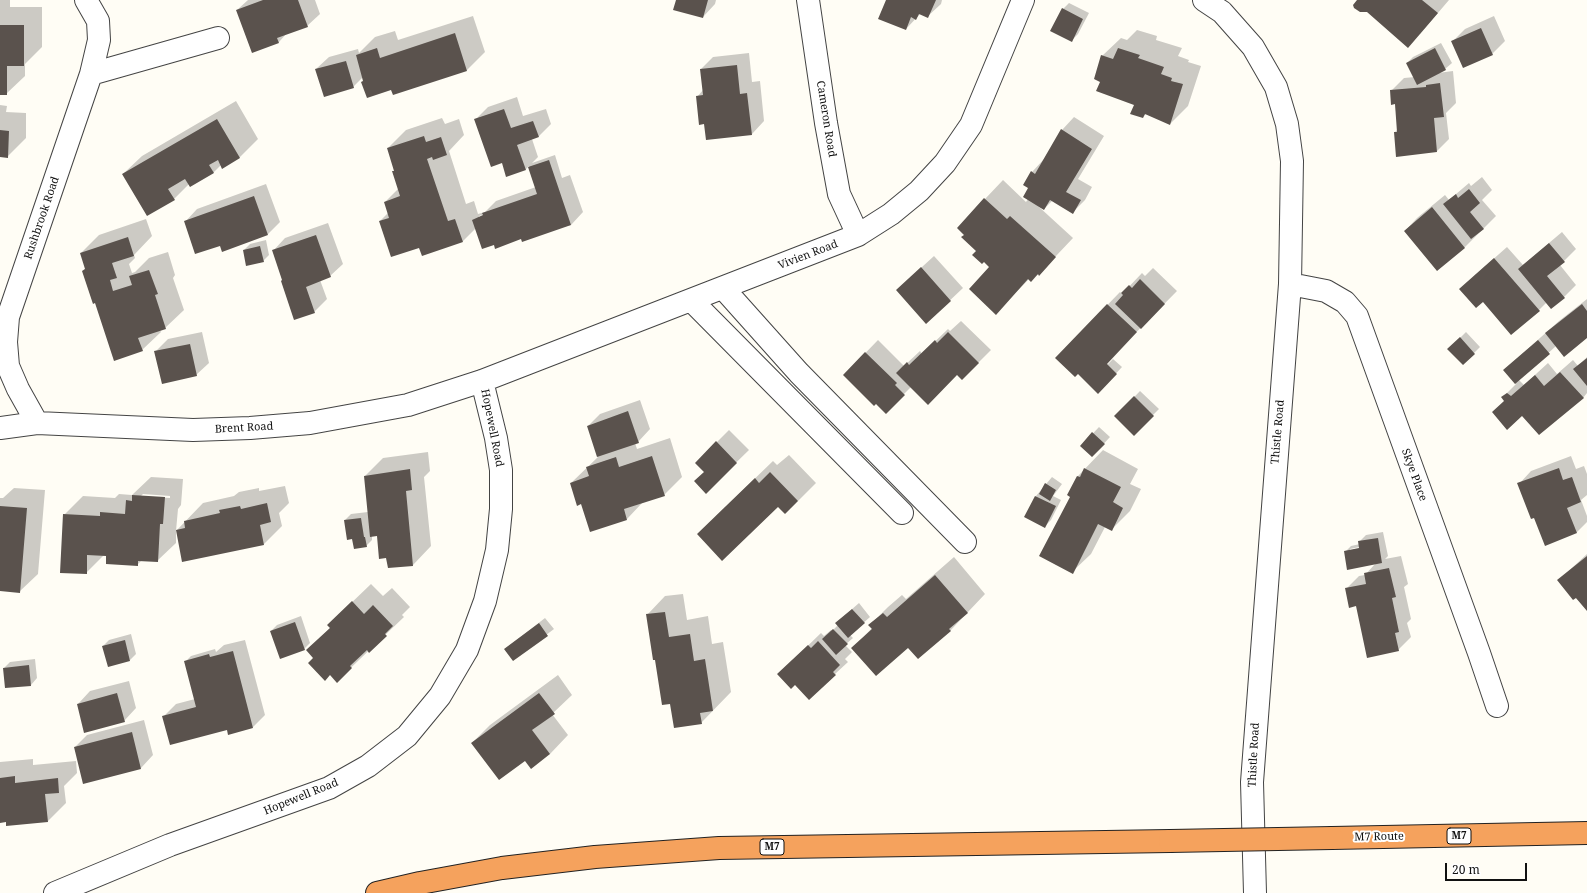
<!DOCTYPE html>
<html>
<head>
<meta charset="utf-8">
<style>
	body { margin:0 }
	#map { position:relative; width:1587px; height:893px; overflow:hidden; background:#fffdf5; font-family:"Noto Serif",serif }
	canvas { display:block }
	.scale { position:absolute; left:1445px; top:863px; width:82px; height:18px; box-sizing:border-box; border:2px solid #111; border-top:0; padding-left:5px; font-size:12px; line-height:14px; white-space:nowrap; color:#111; -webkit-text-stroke:3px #fff; paint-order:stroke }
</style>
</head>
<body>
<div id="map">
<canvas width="1587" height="893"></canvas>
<div class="scale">20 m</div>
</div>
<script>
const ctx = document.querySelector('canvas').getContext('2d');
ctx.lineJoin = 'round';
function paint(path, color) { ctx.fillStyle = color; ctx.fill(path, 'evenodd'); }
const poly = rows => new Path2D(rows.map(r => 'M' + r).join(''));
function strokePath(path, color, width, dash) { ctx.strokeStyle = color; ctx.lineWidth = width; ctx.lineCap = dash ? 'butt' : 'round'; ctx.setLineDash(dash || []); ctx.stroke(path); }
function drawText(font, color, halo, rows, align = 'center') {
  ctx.font = font + ' "Noto Serif",serif'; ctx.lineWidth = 4; ctx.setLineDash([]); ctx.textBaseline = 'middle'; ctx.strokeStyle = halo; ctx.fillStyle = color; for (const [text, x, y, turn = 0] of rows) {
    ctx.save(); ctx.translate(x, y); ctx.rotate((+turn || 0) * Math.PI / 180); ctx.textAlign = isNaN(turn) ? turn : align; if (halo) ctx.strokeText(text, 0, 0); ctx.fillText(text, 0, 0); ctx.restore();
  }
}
paint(poly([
	[0,0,10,0,10,7,42,7,42,47,25,64,25,76,6,94,0,94],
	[248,0,315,0,320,14,307,26,287,33,279,42,252,52,237,10],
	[677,0,716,0,715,4,703,17],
	[887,0,942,0,941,4,928,16,921,13,906,29],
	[1359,0,1449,0,1420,34],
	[1069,3,1089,13,1078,34,1072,40,1063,9],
	[473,16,485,52,467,70,393,93,392,89,364,80,363,77,353,87,316,69,329,57,358,49,359,53,375,37,395,31,398,40],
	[1494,16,1505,41,1492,54,1453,41,1465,29],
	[1137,30,1157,36,1156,40,1182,48,1178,56,1189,60,1188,62,1201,66,1188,106,1170,124,1146,114,1142,117,1136,104,1101,81,1102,56,1121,38,1127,40],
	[1441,43,1452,63,1445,69,1438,73,1453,71,1456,103,1446,113,1449,139,1437,151,1395,132,1398,129,1395,103,1391,91,1404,78,1415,77,1407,63,1413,57],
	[749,53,752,82,760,81,764,121,752,134,705,123,697,97,703,90,701,69,713,57],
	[517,97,523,116,546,109,551,124,539,136,532,139,538,157,532,163,555,155,562,178,570,175,583,212,571,225,522,238,494,244,476,228,463,241,419,247,380,221,388,213,385,202,399,188,393,172,395,170,388,148,406,130,442,118,445,124,459,119,464,135,449,151,466,204,474,201,478,214,485,212,496,201,536,187,529,166,526,169,502,162,476,119,488,107],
	[488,213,479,218,479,216],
	[236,101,258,139,239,158,221,165,213,173,189,184,174,199,123,174,142,156],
	[0,105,7,106,6,112,26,113,26,138,7,157,0,156],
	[1074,117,1104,136,1078,179,1092,187,1085,200,1072,213,1053,200,1044,209,1038,206,1073,238,1039,274,1029,279,996,313,990,267,965,235,985,199,1003,180,1026,202,1028,199,1032,172,1044,159,1062,130],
	[1482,177,1492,190,1482,200,1496,216,1465,247,1437,270,1405,231,1417,218,1445,195,1449,200,1469,183,1471,186],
	[266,184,280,222,268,234,220,244,185,222,197,209],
	[146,219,152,236,134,255,135,258,129,264,132,273,135,272,149,258,168,252,175,275,173,278,184,310,165,328,160,330,161,332,142,350,96,302,83,271,86,268,81,253,99,235],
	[328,223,343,264,330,276,320,280,327,299,314,312,273,251,285,238],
	[1562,232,1576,249,1560,265,1576,285,1564,297,1547,302,1539,310,1473,277,1507,247,1523,265],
	[266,240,269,255,263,261,244,250,250,244],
	[934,256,963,288,926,323,910,278],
	[1153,268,1177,291,1105,364,1107,365,1113,359,1122,367,1098,393,1079,374,1056,358,1120,292,1122,294,1142,273,1145,276],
	[1587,299,1587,337,1556,346,1519,380,1524,385,1548,363,1557,374,1573,360,1578,366,1587,357,1587,393,1583,398,1522,415,1503,397,1516,384,1504,370,1559,321],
	[961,321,991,350,962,379,957,374,911,387,886,412,844,375,878,340,904,366,920,351,922,354,948,329,950,331],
	[202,332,209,363,196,375,155,352,168,339],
	[1466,332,1480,347,1474,353,1449,349],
	[1140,391,1159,409,1134,434,1116,416],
	[640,400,650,429,638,442,635,443,637,449,670,438,682,477,664,495,643,502,627,519,581,503,571,483,598,457,588,426,600,414],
	[1099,427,1110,437,1098,450,1081,446],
	[729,430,749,450,706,492,705,471,696,463],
	[1103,450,1138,469,1130,484,1141,489,1130,511,1111,530,1105,527,1091,554,1072,572,1071,496,1069,495,1078,476],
	[428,452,430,471,424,477,431,546,413,565,389,567,387,557,378,535,372,536,372,540,366,546,353,538,345,520,351,514,368,512,365,476,383,458],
	[789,455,816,483,798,501,716,516,773,461,777,465],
	[1571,456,1576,469,1584,466,1587,474,1587,495,1581,500,1587,516,1587,522,1576,533,1535,517,1519,484,1531,471],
	[151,477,183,479,181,505,178,509,176,531,203,503,234,496,239,492,259,488,259,491,285,486,289,503,279,513,282,526,264,544,176,531,176,543,157,561,142,560,137,565,104,555,86,573,64,515,83,496,115,498,119,494,132,495],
	[143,494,170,496,170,498,141,496],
	[1052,477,1062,484,1053,496,1061,500,1051,520,1045,526,1036,496],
	[14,488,45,490,38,574,19,592,0,590,0,498,3,498],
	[1383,532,1388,556,1385,559,1401,556,1408,584,1404,587,1411,619,1407,623,1411,637,1398,650,1357,605,1346,589,1359,576,1365,575,1375,564,1345,552,1351,546,1360,544,1359,542,1366,535],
	[1364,546,1364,548,1350,551,1350,549],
	[1587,554,1587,610,1559,580],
	[954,557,985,594,950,631,908,646,853,648,872,628,870,625,888,607,902,595,906,599],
	[371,584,383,596,392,588,410,607,402,615,404,617,337,681,308,650,331,627,347,607],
	[683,594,687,620,708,616,712,644,723,642,731,692,701,723,671,702,647,615,665,596],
	[859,603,870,617,850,635,853,638,845,645,852,652,845,659,848,662,835,674,791,662,821,633,824,636,831,630,832,631,838,625,843,617],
	[301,616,310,643,304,649,271,631,277,625],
	[545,618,554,629,513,660,505,649],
	[131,634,136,654,130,660,103,646,109,640],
	[245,640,265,715,252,728,228,729,164,716,176,704,195,699,185,662,191,656,215,649,216,652,224,645],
	[35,659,37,678,31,685,4,668,10,662],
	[558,675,572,695,552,714,568,735,550,754,525,759,472,743,490,725],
	[129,681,136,708,124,721,78,704,90,691],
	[144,720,153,755,141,768,75,747,87,735],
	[33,759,33,765,76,761,77,773,64,786,66,803,48,821,0,822,0,762]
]), '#0003');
paint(poly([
	[263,0,298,0,308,27,277,38,279,43,252,53,236,10],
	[676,0,708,0,703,18,673,10],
	[886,0,936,0,928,18,919,14,916,20,911,17,906,30,878,19],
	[1357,0,1422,0,1438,13,1408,48,1367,12,1360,12,1354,8,1353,5],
	[1062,8,1083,19,1072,42,1050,31],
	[0,25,24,25,24,66,7,66,7,95,0,95],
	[1481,28,1493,55,1463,68,1451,41],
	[455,33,467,71,393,95,391,90,367,98,361,82,363,81,356,55,377,48,380,58],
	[1118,48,1140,55,1138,58,1164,67,1161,74,1172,78,1171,81,1183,84,1170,125,1145,114,1143,118,1130,114,1134,105,1096,91,1100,82,1094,79,1101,55,1113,59],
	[1435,48,1446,70,1417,85,1406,63],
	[346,61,354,88,324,97,315,69],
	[737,65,740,94,747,93,752,135,706,140,704,124,699,125,696,96,703,95,700,69],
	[1440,83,1444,117,1434,118,1437,152,1396,157,1394,132,1397,132,1395,104,1391,105,1390,90,1426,87,1426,85],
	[504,109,511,128,533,121,539,137,517,145,526,170,506,177,502,163,491,167,474,119],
	[217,119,240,158,222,169,218,160,209,165,214,173,190,187,185,179,168,189,175,200,147,216,122,174],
	[1061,129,1092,149,1066,192,1081,200,1073,214,1050,200,1044,210,1023,197,1028,188,1023,185,1031,171,1035,174],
	[0,130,9,131,8,158,0,157],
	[424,136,426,142,441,137,447,155,433,160,432,157,427,159,448,221,455,219,463,242,422,256,419,248,391,257,379,221,389,218,384,202,400,196,392,171,394,171,387,148],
	[549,160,571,225,522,242,521,239,495,249,494,245,482,249,472,220,483,215,482,213,537,194,528,167],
	[1469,189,1480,203,1470,212,1484,229,1471,239,1443,204,1456,194,1458,198],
	[254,196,268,235,222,252,220,246,195,254,184,221],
	[984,198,1007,219,1010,216,1056,257,1039,276,1038,274,1031,282,1028,279,996,315,969,289,989,267,984,262,982,264,972,255,976,251,961,237,964,235,957,228],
	[1432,207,1465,248,1437,271,1404,231],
	[316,235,331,277,306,287,315,313,294,320,281,281,282,280,272,250],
	[128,237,134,256,112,263,117,278,110,280,113,291,132,285,129,276,149,270,158,294,155,295,166,329,138,338,143,351,114,361,95,303,93,304,82,271,85,269,80,253],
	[1549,243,1565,262,1547,276,1565,298,1551,309,1518,269],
	[260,246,264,262,246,266,243,250],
	[1494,258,1540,311,1511,335,1483,302,1476,308,1459,289],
	[921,267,951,301,926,324,896,290],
	[1140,279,1165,304,1141,329,1115,304,1123,295,1121,293,1129,285,1132,288],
	[1107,304,1137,332,1107,364,1117,374,1098,394,1078,374,1075,377,1055,358],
	[1582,304,1587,311,1587,338,1564,357,1545,333],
	[948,332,979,363,962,380,957,375,928,405,896,373,907,362,909,365,935,340,937,343],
	[1460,337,1475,354,1463,365,1447,349],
	[1538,340,1550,354,1515,384,1503,370],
	[190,344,197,376,162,384,154,351],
	[865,352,897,383,895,385,905,395,886,414,876,404,874,406,843,375],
	[1587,358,1587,386,1573,369],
	[1560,372,1584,398,1539,435,1522,416,1507,430,1492,412,1504,401,1501,397,1507,393,1511,396,1535,375,1544,386],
	[1134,396,1154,416,1134,436,1114,416],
	[628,411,639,443,597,457,587,426],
	[1092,432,1105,444,1092,457,1080,446],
	[716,441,737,463,706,494,694,481,704,472,695,463],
	[652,456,665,496,624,509,627,520,590,532,581,504,577,506,570,483,589,476,586,467,616,457,619,467],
	[1084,468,1121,487,1113,502,1123,508,1112,531,1098,524,1073,574,1039,556,1070,497,1067,495,1077,476,1080,477],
	[1559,468,1563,480,1572,477,1581,502,1567,508,1577,533,1545,546,1534,518,1531,519,1517,483],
	[410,469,412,490,406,491,413,566,388,568,386,558,379,559,377,536,370,537,364,476],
	[770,472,798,501,785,514,778,507,722,561,697,534,755,478,759,483],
	[1045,483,1056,490,1050,501,1039,494],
	[132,495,165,497,163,524,160,524,158,562,138,561,138,566,106,564,106,556,87,555,87,574,60,573,63,514,100,516,100,512,125,514,126,500,132,501],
	[1035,496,1056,506,1045,528,1024,517],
	[267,503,271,522,260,525,264,545,182,562,176,530,185,528,184,521,220,513,219,510,240,506,241,509],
	[0,506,27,508,20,593,0,591],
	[361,518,364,537,365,537,367,547,354,549,352,539,347,540,344,520],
	[1378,538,1382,563,1347,570,1344,551,1359,548,1358,541],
	[1587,556,1587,611,1576,598,1573,600,1557,580],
	[1389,568,1396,597,1392,598,1399,632,1395,633,1399,651,1367,658,1356,606,1349,608,1345,588,1366,584,1364,573],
	[935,575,968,613,949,629,951,631,918,659,908,648,876,676,851,648,872,629,868,625,883,613,887,617],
	[352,601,364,614,373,605,393,626,385,634,387,636,369,653,367,650,350,666,352,668,337,683,330,675,325,681,308,663,313,658,306,650,330,628,327,625],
	[852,609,865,623,848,638,835,623],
	[665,612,669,637,690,634,694,661,705,659,713,711,700,713,702,724,674,728,670,704,662,705,655,660,653,660,646,614],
	[295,622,305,650,280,659,270,631],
	[539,623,548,636,513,661,504,649],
	[833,629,848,644,836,655,822,639],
	[125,640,130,661,108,667,102,646],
	[818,641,840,665,833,672,836,675,809,700,795,685,791,689,777,674,808,645,811,648],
	[233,651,253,728,228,735,227,730,170,745,162,716,196,707,184,661,209,654,210,657],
	[29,665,31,686,5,688,3,668],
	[117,693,125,722,84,733,77,704],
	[539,693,555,714,532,730,550,754,531,769,525,761,499,780,471,743],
	[132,732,141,769,83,784,74,747],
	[15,776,15,783,58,778,59,793,45,794,48,822,6,826,6,822,0,823,0,778]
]), '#5a524d');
const minor = poly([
	[808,0,826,123,839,194,858,235],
	[1204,0,1222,12,1253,47,1276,87,1287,124,1292,161,1290,284,1252,782,1255,893],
	[91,74,218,38],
	[1290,284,1326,291,1345,302,1357,316,1479,653,1497,706],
	[723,288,799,373,965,542],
	[691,300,902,513],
	[37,423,18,389,8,366,6,342,8,317,91,74,99,40,98,21,86,0],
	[0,428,37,423,193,430,250,428,310,423,408,405,482,381,858,235,891,214,919,191,945,163,971,125,1023,0],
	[55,893,170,845,329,788,368,766,407,736,440,696,467,650,485,601,497,550,501,509,501,470,496,438,482,381]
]);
const highway = poly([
	[1332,838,1587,833],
	[377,893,420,883,502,868,595,857,719,848,1170,841]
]);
strokePath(minor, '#444', 24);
strokePath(highway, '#222', 24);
strokePath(minor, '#fff', 22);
strokePath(highway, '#f5a25d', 22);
const highwayBridge = poly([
	[1170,841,1332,838]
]);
strokePath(highwayBridge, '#222', 24, []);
strokePath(highwayBridge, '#f5a25d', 22);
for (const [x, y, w] of [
	[1459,836,24],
	[772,847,24]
]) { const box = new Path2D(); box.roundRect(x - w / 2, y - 8, w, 16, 3); ctx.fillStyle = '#fff'; ctx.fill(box); strokePath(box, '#111', 1); }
drawText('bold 10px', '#111', null, [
	["M7",1459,836],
	["M7",772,847]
]);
drawText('11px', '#111', '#fff', [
	["Cameron Road",826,119,81],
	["Rushbrook Road",42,218,-71],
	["Vivien Road",808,255,-21],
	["Brent Road",244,428,-3],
	["Hopewell Road",492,428,79],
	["Thistle Road",1278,432,-85],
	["Skye Place",1414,475,70],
	["Thistle Road",1254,755,-87],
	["Hopewell Road",301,797,-22],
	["M7 Route",1379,837,-1]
]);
</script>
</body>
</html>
